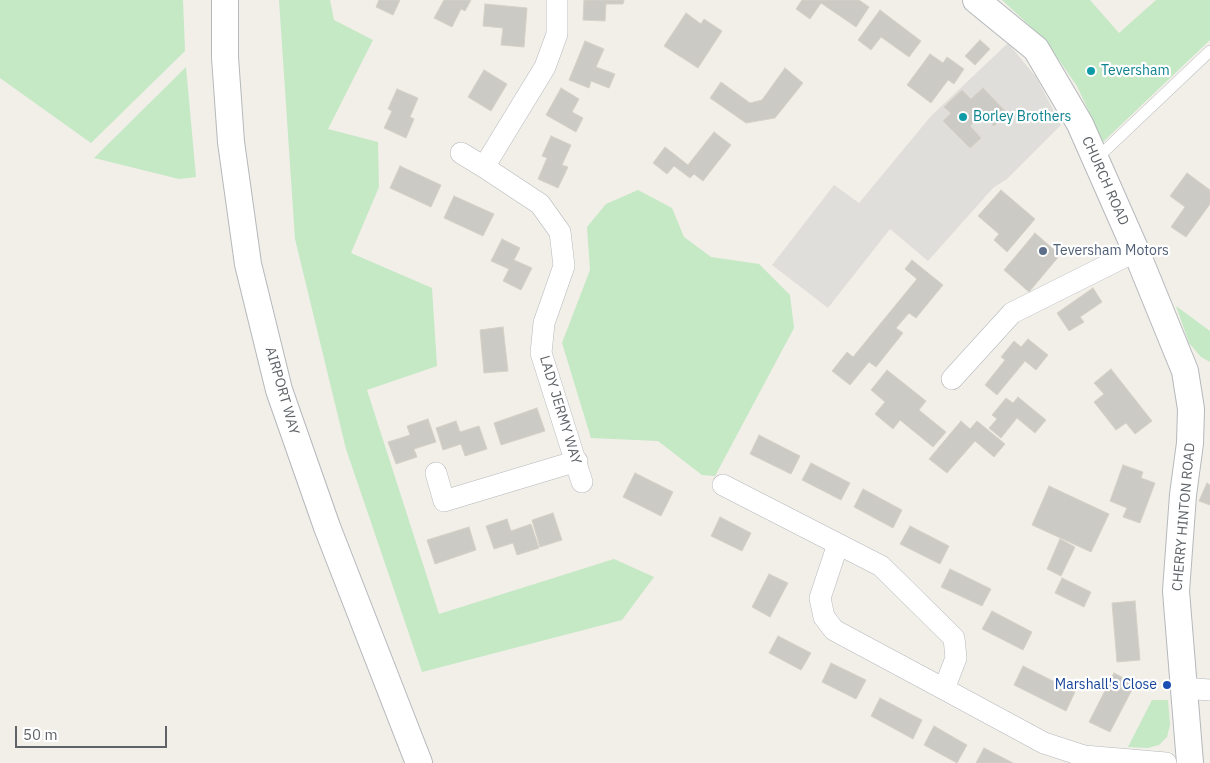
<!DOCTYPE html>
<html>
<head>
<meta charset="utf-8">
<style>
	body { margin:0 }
	#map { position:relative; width:1210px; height:763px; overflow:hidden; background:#f1efe8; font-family:"IBM Plex Sans",sans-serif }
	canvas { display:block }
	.scale { position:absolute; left:15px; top:726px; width:152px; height:22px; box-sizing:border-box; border:2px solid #5f6368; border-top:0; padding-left:6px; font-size:15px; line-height:18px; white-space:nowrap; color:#5f6368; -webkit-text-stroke:4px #fff; paint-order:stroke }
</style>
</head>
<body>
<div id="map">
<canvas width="1210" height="763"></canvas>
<div class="scale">50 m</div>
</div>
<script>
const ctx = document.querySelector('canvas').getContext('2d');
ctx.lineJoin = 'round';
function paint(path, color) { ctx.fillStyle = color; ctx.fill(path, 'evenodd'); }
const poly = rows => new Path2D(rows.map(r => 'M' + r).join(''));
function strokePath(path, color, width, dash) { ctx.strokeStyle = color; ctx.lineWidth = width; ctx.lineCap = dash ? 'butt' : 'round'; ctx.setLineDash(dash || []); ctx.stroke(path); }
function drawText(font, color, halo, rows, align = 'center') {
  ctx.font = font + ' "IBM Plex Sans",sans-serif'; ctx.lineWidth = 4.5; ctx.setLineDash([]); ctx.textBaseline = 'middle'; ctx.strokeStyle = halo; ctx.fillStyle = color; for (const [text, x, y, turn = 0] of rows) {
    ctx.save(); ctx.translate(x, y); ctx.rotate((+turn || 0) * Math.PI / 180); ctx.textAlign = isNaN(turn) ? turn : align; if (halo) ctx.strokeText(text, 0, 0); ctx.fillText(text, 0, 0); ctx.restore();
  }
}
paint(poly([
	[1008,43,1036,77,1061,125,1007,179,993,188,928,261,890,229,828,308,772,265,834,185,859,203,931,116]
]), '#e0deda');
paint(poly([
	[0,0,183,0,185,51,91,143,0,78],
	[279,0,330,0,334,20,373,40,328,129,378,142,379,187,351,253,432,288,437,366,367,390,439,614,614,559,654,577,622,620,422,672,346,449,295,239],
	[1002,0,1090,0,1119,33,1156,0,1210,0,1210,40,1103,142,1077,86,1045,40],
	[186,67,196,177,179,179,94,158],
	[638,190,672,208,684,237,711,257,759,264,790,295,794,328,715,476,702,475,658,441,591,438,562,343,590,270,587,227,606,204],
	[1176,306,1210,331,1210,362,1201,357,1189,343],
	[1152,700,1168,700,1170,725,1167,737,1159,745,1148,748,1128,747]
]), '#c5e8c5');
const building = poly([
	[379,0,400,0,393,15,376,7,379,0],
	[444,0,471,0,465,11,461,9,452,27,434,18,444,0],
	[584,0,624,0,623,4,606,4,605,21,583,20,584,0],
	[802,0,859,0,869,7,856,27,821,3,810,19,796,9,802,0],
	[485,4,527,8,524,47,501,45,503,28,483,26,485,4],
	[880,10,921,41,909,57,881,37,871,50,858,40,880,10],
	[686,13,701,24,704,19,722,31,698,68,664,46,686,13],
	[980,40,990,49,975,65,965,56,980,40],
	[585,41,604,49,596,67,615,74,609,88,591,81,589,88,569,80,585,41],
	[930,54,943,63,947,57,964,69,954,84,948,80,931,103,907,85,930,54],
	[785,68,803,83,775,118,746,123,710,98,721,82,750,103,762,100,785,68],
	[484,70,507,84,491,111,468,97,484,70],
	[561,88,579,99,572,112,583,118,576,132,546,115,561,88],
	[983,88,1007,113,994,126,982,114,970,126,981,138,970,148,943,121,951,113,944,107,962,90,971,99,983,88],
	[397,89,418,98,410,117,414,119,406,138,384,128,392,111,388,109,397,89],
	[714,132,731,145,703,181,694,174,690,178,674,166,667,174,653,163,665,147,688,165,714,132],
	[551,136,571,145,562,165,568,167,558,188,538,179,547,158,542,156,551,136],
	[400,166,441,185,431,207,390,188,400,166],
	[1187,173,1210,190,1210,204,1186,237,1171,227,1185,207,1170,196,1187,173],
	[1001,190,1035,219,1007,252,994,240,999,234,978,216,1001,190],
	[454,196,494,214,483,236,444,218,454,196],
	[1035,233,1060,255,1029,292,1004,270,1035,233],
	[502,239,520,248,514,260,532,268,521,290,503,281,509,269,491,261,502,239],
	[912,260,943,285,916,318,909,313,896,328,903,333,876,367,869,362,850,385,832,371,847,352,853,357,917,279,905,269,912,260],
	[1093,288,1102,302,1080,317,1084,322,1069,331,1057,313,1093,288],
	[503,327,508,371,484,373,480,330,503,327],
	[1028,339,1048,355,1036,370,1025,361,997,395,985,385,1005,360,1001,357,1014,341,1021,347,1028,339],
	[1111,369,1152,421,1135,434,1126,423,1116,430,1094,402,1104,394,1094,383,1111,369],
	[887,370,926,401,919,410,946,432,933,447,900,420,893,429,875,414,885,402,871,390,887,370],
	[1018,397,1046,420,1035,433,1017,418,1001,438,989,428,997,419,992,415,1006,398,1013,403,1018,397],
	[537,408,545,431,501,445,494,423,537,408],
	[428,419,436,442,414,449,417,457,396,464,388,442,410,435,407,426,428,419],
	[456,421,460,432,479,426,487,449,465,456,461,444,443,450,436,428,456,421],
	[961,421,970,429,977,421,1005,444,994,457,975,441,947,473,929,459,961,421],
	[759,435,800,456,791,474,750,454,759,435],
	[811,463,850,483,841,500,802,480,811,463],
	[1123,465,1143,472,1141,478,1155,483,1140,523,1123,517,1127,508,1110,501,1123,465],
	[635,473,673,492,661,516,623,497,635,473],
	[1207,483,1210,485,1210,505,1199,501,1207,483],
	[1049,486,1109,514,1091,552,1032,525,1049,486],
	[863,489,902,510,893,528,854,507,863,489],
	[553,513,562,540,540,547,532,520,553,513],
	[720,517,751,533,742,551,711,536,720,517],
	[507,519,511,531,531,524,539,548,517,555,513,543,494,549,486,526,507,519],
	[910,526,949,546,940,564,900,544,910,526],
	[469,527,476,550,435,564,427,540,469,527],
	[1060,539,1075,547,1061,576,1047,569,1060,539],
	[950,569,991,589,982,606,941,587,950,569],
	[769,574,788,583,770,617,752,607,769,574],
	[1062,578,1091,592,1084,607,1055,593,1062,578],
	[1135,601,1140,660,1117,662,1112,603,1135,601],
	[992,611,1032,632,1023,650,982,629,992,611],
	[778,636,811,653,801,670,769,653,778,636],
	[831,663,866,680,856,699,822,682,831,663],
	[1023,666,1075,692,1066,711,1014,685,1023,666],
	[1114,673,1135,684,1110,732,1089,722,1114,673],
	[880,698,922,720,913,739,871,716,880,698],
	[934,726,967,745,957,763,924,745,934,726],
	[984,748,1013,763,976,763,984,748]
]);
paint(building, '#cccac5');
strokePath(building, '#d6d1c6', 1);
const service = poly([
	[1095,160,1210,51]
]);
const minor = poly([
	[557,0,557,34,545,67,484,167,540,204,560,232,564,266,544,323,541,353,582,482],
	[461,153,484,167],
	[952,379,1012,313,1136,251],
	[436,473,444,501,577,461],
	[723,485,881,566,954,638,956,658,944,689,1044,743,1084,756,1166,763],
	[838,544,820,598,824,617,834,630,944,689],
	[1183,688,1210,690]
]);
const tertiary = poly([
	[225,0,225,57,231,142,248,264,279,390,327,527,419,763],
	[976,0,1036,49,1080,124,1136,251,1185,371,1191,409,1190,443,1183,495,1176,591,1190,763]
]);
strokePath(service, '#b5b8bc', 12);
strokePath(minor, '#b5b8bc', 22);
strokePath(tertiary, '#b5b8bc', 28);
strokePath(service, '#fff', 11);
strokePath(minor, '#fff', 21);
strokePath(tertiary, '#fff', 26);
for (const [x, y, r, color] of [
	[1091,71,5,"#0f9aa8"],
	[963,117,5,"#0f9aa8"],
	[1043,251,5,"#5c6f8a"],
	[1167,685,5,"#1a4fb4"]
]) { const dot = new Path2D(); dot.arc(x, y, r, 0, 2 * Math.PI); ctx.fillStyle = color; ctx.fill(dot); strokePath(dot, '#fff', 2); }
drawText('14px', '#0d838f', '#fff', [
	["Teversham",1101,71],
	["Borley Brothers",973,117]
], 'left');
drawText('14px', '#5f6368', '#fff', [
	["CHURCH ROAD",1105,181,66],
	["AIRPORT WAY",282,391,74],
	["LADY JERMY WAY",560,410,73],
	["CHERRY HINTON ROAD",1184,517,-85]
]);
drawText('14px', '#4e5e75', '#fff', [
	["Teversham Motors",1053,251]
], 'left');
drawText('14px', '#164399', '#fff', [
	["Marshall's Close",1157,685]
], 'right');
</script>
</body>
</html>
